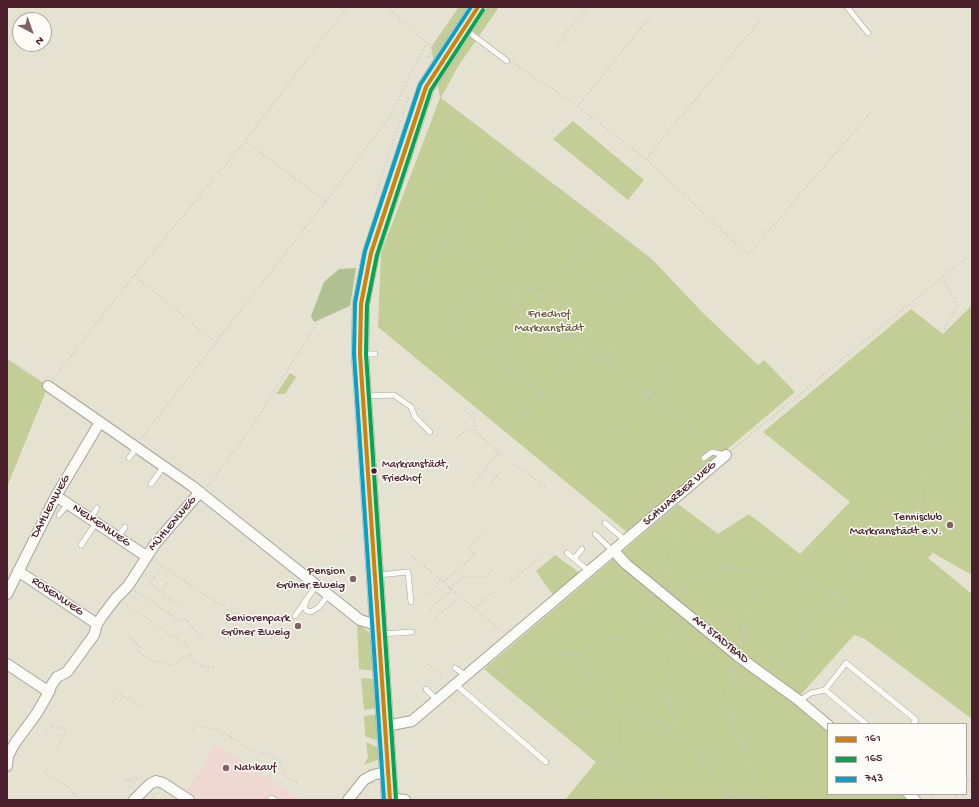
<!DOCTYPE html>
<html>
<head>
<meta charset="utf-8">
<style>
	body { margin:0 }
	#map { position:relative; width:979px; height:807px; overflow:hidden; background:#e6e2d2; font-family:"Gochi Hand",sans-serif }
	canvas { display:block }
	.frame { position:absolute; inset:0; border:8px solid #4a1f2b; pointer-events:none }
	.legend { position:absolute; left:827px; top:723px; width:140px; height:72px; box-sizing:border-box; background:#fdfcf7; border:1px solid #b5a4a5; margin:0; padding:5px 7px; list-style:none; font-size:12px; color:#4a1f2b }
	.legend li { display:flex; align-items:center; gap:8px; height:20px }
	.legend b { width:20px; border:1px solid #b5a4a5 }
	.north { position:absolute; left:12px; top:12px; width:40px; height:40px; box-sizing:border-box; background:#fdfcf7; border:1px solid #b5a4a5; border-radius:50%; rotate:139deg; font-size:11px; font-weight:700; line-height:16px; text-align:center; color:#4a1f2b }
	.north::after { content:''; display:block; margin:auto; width:14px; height:18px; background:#816365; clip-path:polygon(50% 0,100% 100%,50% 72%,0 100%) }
</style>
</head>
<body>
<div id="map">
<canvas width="979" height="807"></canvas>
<div class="frame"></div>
<ul class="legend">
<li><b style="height:5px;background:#cc840b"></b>161</li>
<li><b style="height:5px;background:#00a651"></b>165</li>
<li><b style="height:5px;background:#04a2c6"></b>743</li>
</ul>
<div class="north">N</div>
</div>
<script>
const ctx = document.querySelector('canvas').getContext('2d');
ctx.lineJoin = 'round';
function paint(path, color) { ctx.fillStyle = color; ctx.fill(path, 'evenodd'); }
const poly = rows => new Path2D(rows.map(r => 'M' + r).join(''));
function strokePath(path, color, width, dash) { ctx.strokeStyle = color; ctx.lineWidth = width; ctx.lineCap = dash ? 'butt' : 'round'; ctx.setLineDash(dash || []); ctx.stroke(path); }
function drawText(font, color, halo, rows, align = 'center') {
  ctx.font = font + ' "Gochi Hand",sans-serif'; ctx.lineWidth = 3; ctx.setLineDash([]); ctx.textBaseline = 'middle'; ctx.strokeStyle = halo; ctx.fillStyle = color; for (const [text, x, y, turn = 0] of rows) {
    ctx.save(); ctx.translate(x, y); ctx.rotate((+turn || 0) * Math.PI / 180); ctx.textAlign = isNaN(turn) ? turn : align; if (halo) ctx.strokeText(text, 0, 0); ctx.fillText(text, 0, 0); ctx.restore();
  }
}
paint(poly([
	[216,744,302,800,195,800,185,794]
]), '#efd8d2');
paint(poly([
	[459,7,499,7,457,68,441,98,652,259,703,313,758,365,764,360,795,392,628,533,378,327,381,253,440,98,431,47],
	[573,121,644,180,628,200,553,139],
	[972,305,972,575,933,553,928,558,972,594,972,719,865,639,854,635,797,699,828,725,828,794,909,794,915,800,565,800,596,762,484,669,678,504,718,534,749,514,800,554,850,502,763,432,911,309,943,334],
	[7,359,48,386,7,487],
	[290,373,296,377,287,391,285,394,276,394],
	[555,555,580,573,553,595,536,571],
	[357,623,371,634,374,671,359,669],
	[361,678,375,679,378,708,364,710],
	[379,714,381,742,365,736,364,716],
	[366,742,381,749,382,758,364,765,368,757]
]), '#c2ce96');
paint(poly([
	[356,268,350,306,314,322,311,316,324,282,339,269]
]), '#b0c090');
const service = poly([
	[847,7,868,33],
	[466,30,507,61],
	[363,354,375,354],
	[366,396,394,395,411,407,415,417,430,432],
	[129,458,137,447],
	[704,458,712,452,725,455],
	[151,484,164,466],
	[59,515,68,504],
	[90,519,97,508],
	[605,523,626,541],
	[595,534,613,551],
	[118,537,125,527],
	[81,545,96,523],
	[567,553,589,571],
	[574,559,582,549],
	[378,575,408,572,411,602],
	[307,599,304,607,307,611,311,612,319,607,328,595],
	[295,616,316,586],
	[381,634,412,632],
	[455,668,465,675],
	[455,684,546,762],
	[426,689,437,700],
	[825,690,866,724],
	[799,701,811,693,825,690,846,663,916,720,913,724],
	[270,800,272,798,275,800]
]);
const minor = poly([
	[48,386,192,486,360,620,370,623,379,622],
	[56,496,146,556],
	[614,551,626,564,739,657,797,699,828,725],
	[18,571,97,624],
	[7,594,56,496,100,422],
	[7,664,49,692],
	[386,726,412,721,726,455],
	[7,766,8,756,15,743,37,713,49,692,51,686,57,677,67,672,94,635,97,624,103,615,116,598,128,586,155,544,200,492],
	[909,794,915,800],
	[390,798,405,800],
	[134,800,150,784,156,781,163,783,189,800],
	[348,800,364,780,373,775,389,771]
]);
const primary = poly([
	[390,800,360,354,361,304,371,253,426,87,478,7]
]);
strokePath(service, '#aaa29a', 6);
strokePath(minor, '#aaa29a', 12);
strokePath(primary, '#aaa29a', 18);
strokePath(poly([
	[387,7,421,39,435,48],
	[557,44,588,7],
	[428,57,459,7],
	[512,62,578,106,646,159,748,255,871,112],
	[578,106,652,14],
	[467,131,408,211,522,299],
	[646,159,760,21],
	[375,197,409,95],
	[326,201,392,114,407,81,427,43],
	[570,264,616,299],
	[134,275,216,343],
	[942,277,958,306,944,328,972,354],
	[392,317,512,154,603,222],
	[526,319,495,357,542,393],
	[576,341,546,333,526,319,512,306,515,293,529,285,562,310,566,316,576,341,713,445],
	[495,357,449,322,553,187],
	[7,359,41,381],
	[609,365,609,358,614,343],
	[53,379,134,275,245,141,347,7],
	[465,410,475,420,476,433,504,456],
	[959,414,972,421],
	[517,424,649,258,603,222,544,296],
	[456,438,468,429,476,429],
	[140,440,326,201,245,141],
	[733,449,972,253],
	[599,456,682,350],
	[515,465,547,488],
	[492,482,500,472],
	[472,486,499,452],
	[207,487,249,431,319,320,348,306],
	[412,556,503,632],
	[154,561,272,639,282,624],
	[146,574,154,577,150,584,162,592],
	[154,577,159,569],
	[554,579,566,571,573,574],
	[443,582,475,555,468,548,486,531],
	[510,582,542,555],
	[167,583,162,592,166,598,180,604],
	[665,583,678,529,678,516,676,510],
	[450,588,464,576,484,577,494,569],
	[135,591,182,622,185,618,188,621,187,623],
	[676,593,695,580,726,568,774,573,817,582,850,605],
	[426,595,441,581],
	[124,603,189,647],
	[474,608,495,590],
	[430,609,452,589],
	[436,617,460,596],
	[188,621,203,640],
	[126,632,140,647,138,652,153,661,172,666,180,659,190,655,194,665],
	[741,647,744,625,755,593,774,573],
	[576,656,587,649,616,638,641,623,661,605],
	[193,662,204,667,215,667],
	[428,664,441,675],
	[494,664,661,800],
	[735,666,726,696,748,765,762,799],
	[500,669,517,655,537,651,560,650,576,656,601,683,616,707,617,726,617,741,599,776,597,800],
	[773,671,882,534,913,517,920,506,921,485,929,454,938,437,972,397],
	[113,702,118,694,144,707],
	[50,724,52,727,63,728,66,731,55,752],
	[568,725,581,714,598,708,616,707,632,711,660,724,678,735,700,756,721,762,748,765,828,764],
	[193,729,197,727,202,727,217,730,227,734,252,751,268,753,280,763,287,777,300,785],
	[45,733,51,727],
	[678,734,667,695,664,649,670,632,679,618],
	[701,757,731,800],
	[44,772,72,790,77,800],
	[123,778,137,784],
	[128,780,144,777],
	[966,783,972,776],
	[932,794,933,800],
	[154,799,152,798,155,794,160,793],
	[717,800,728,795,762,799],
	[869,800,872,794],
	[953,800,958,794]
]), '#cdc9c7', 2, [1, 3]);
strokePath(service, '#fbfbf8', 5);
strokePath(minor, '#fbfbf8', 10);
strokePath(primary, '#ebe3d7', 17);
strokePath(poly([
	[390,800,360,354,361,304,371,253,426,87,478,7]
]), '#cc840b', 4);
strokePath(poly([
	[396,800,366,354,367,305,377,255,431,90,483,10]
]), '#00a651', 4);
strokePath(poly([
	[384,800,354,354,355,303,365,251,420,85,471,7]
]), '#04a2c6', 4);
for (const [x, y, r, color] of [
	[374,471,3.5,"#4a1f2b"],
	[950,525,4,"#816365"],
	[353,579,4,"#816365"],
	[298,626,4,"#816365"],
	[226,768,4,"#816365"]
]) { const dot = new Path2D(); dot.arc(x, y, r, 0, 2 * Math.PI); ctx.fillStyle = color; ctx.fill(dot); strokePath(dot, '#fdfcf7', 1.5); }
drawText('11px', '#4a1f2b', '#fdfcf7', [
	["Markranstädt,",382,465],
	["Friedhof",382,479]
], 'left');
drawText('12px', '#6a573f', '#fdfcf7', [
	["Friedhof",549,315],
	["Markranstädt",549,329]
]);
drawText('12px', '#4a1f2b', '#fdfcf7', [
	["SCHWARZER WEG",680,494,-41],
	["DAHLIENWEG",51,507,-62],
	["MÜHLENWEG",173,524,-50],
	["NELKENWEG",101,526,34],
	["ROSENWEG",57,597,34],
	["AM STADTBAD",720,640,39]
]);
drawText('12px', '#4a1f2b', '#fdfcf7', [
	["Tennisclub",942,518],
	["Markranstädt e.V.",942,532],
	["Pension",345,572],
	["Grüner Zweig",345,586],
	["Seniorenpark",290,619],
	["Grüner Zweig",290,633],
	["Nahkauf",234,768,"left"]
], 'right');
</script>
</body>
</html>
